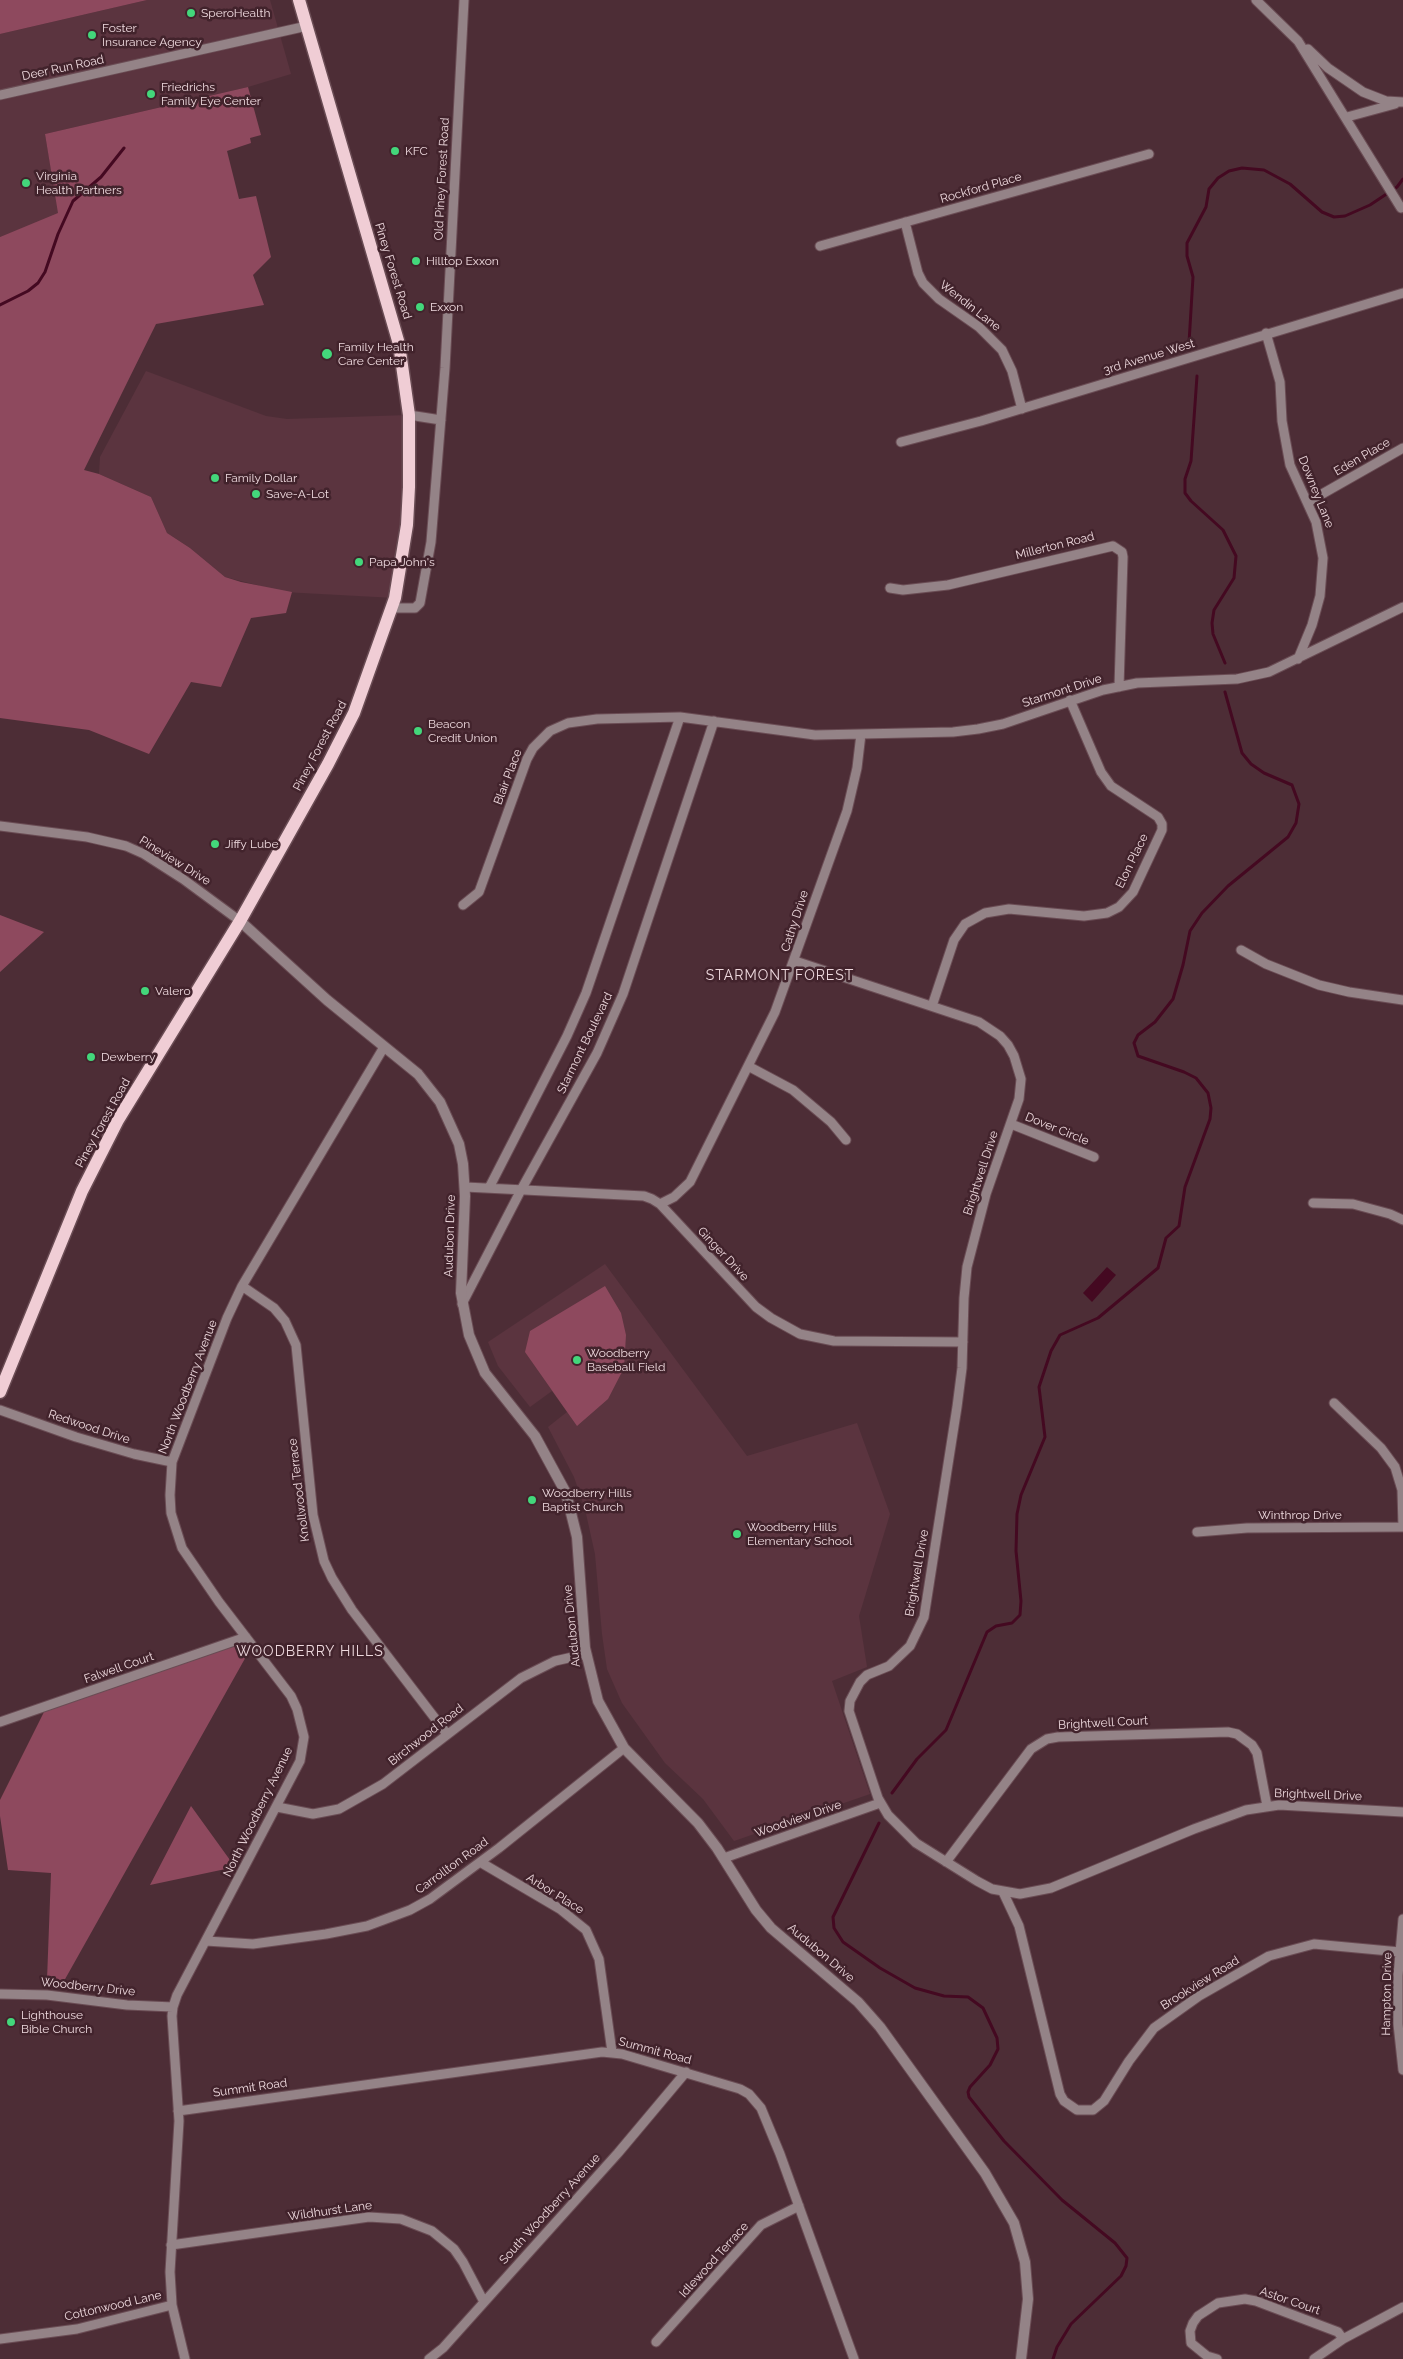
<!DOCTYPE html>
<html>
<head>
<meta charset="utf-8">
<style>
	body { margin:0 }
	canvas { display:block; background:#4d2d36 }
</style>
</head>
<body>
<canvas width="1403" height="2359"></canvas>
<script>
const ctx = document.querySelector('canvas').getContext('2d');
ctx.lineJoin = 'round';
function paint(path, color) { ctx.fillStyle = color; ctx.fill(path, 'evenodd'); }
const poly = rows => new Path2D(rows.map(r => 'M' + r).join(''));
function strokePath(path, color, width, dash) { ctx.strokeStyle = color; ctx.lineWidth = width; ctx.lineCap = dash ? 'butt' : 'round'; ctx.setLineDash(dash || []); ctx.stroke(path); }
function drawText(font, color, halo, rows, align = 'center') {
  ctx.font = font + ' Raleway,sans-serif'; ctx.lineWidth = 5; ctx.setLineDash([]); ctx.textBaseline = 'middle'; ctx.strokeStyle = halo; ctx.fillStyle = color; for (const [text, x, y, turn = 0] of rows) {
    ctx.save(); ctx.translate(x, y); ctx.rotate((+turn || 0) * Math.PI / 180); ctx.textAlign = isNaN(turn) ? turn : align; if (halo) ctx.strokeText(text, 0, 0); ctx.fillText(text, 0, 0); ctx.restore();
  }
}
paint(poly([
	[147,0,270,0,291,74,248,87,45,134,59,214,0,237,0,34],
	[146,371,266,416,287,419,409,415,409,433,395,598,284,592,225,577,190,548,167,533,151,497,99,474,100,457],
	[605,1264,747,1456,857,1423,890,1514,859,1616,867,1667,832,1681,870,1794,734,1841,703,1799,665,1763,622,1703,607,1669,602,1634,595,1554,585,1509,574,1477,548,1427,567,1412,552,1391,530,1407,498,1366,488,1342]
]), '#5b343f');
paint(poly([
	[0,0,147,0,0,34],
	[248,87,261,135,250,138,251,143,227,151,239,199,256,196,271,257,253,275,264,305,156,324,84,470,99,474,151,497,167,533,190,548,225,577,241,582,292,592,286,613,251,618,221,687,191,682,149,754,89,730,0,718,0,237,58,213,45,134],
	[0,915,44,932,0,972],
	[605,1286,621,1313,626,1335,624,1368,608,1399,577,1426,525,1352,530,1331],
	[246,1637,252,1646,64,1981,47,1980,51,1873,8,1870,0,1816,0,1800,47,1706],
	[191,1806,235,1867,150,1885]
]), '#8e495e');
paint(poly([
	[1107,1267,1116,1275,1092,1302,1083,1293]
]), '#440921');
strokePath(poly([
	[0,305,28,291,38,283,45,272,58,234,73,201,101,177,124,148],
	[1189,343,1193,277,1187,256,1187,243,1206,207,1209,189,1218,178,1229,171,1242,168,1264,170,1290,184,1322,212,1334,217,1345,216,1370,205,1397,187,1403,179],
	[1197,376,1191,461,1185,479,1185,493,1191,501,1223,530,1236,556,1234,578,1214,610,1212,623,1213,634,1225,663],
	[892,1793,917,1759,946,1730,987,1632,996,1626,1012,1623,1020,1615,1021,1601,1016,1551,1017,1514,1021,1495,1045,1437,1039,1387,1051,1351,1060,1335,1098,1318,1158,1268,1166,1238,1179,1226,1185,1187,1210,1119,1211,1108,1208,1093,1196,1078,1184,1072,1138,1056,1134,1043,1138,1035,1155,1022,1173,999,1183,965,1190,931,1202,913,1228,886,1288,837,1296,823,1299,804,1292,785,1264,773,1251,764,1242,753,1225,692],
	[879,1823,833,1917,834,1928,843,1942,880,1968,915,1988,944,1996,968,1997,983,2008,997,2038,998,2049,990,2065,970,2087,968,2092,969,2097,1004,2141,1062,2200,1115,2243,1127,2258,1126,2266,1121,2276,1071,2324,1057,2347,1053,2359]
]), '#440921', 3);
const minor = poly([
	[1256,0,1298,41,1401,208],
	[1308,49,1328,68,1363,92,1386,101,1403,102],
	[0,95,307,26],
	[1347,117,1395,104],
	[905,222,918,273,923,283,939,299,979,327,1002,350,1012,371,1022,409],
	[820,246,1149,154],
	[1266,333,1280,382,1282,421,1290,465,1316,522,1323,558,1320,596,1312,625,1298,659],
	[409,415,441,420],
	[901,442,981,421,1403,293],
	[1308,502,1403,448],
	[890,588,903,590,948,585,1113,546,1122,552,1123,557,1119,687],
	[391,608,415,608,420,603,431,542,445,368,464,0],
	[0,826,87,837,126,846,144,854,183,879,240,921],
	[463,905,479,892,527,759,533,748,550,731,568,723,597,719,680,717,815,735,953,732,978,729,1003,724,1103,690,1137,683,1237,679,1269,672,1403,607],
	[1241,950,1266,964,1319,985,1349,992,1403,1000],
	[795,961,979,1022,1000,1036,1008,1045,1014,1056,1021,1079,1019,1099,986,1194,967,1267,964,1298,962,1368,957,1407,924,1617,910,1646,889,1666,867,1675,860,1682,850,1701,849,1711,878,1798,888,1815,916,1843,977,1881,992,1889,1020,1894,1051,1888,1194,1829,1246,1810,1279,1805,1403,1812],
	[932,1006,954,940,965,924,985,913,1009,909,1084,916,1107,913,1119,907,1133,892,1162,830,1162,824,1158,817,1111,786,1101,772,1070,700],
	[748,1066,793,1090,831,1122,846,1140],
	[1011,1124,1094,1157],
	[465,1187,644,1196,652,1199,660,1204,756,1307,771,1318,800,1334,834,1341,963,1342],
	[489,1188,567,1036,586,993,680,717],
	[1313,1203,1353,1204,1390,1214,1403,1220],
	[660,1204,674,1197,690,1182,775,1012,847,811,857,768,861,734],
	[242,1286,274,1308,285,1321,296,1345,313,1515,324,1561,332,1578,352,1610,447,1734],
	[462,1304,521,1190,597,1053,623,994,714,721],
	[1334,1403,1381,1448,1395,1467,1402,1490,1403,1527],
	[0,1410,76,1437,134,1454,172,1462],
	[1197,1532,1247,1528,1403,1527],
	[0,1722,246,1637],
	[277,1807,313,1814,339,1809,383,1784,521,1678,555,1661,586,1654],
	[724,1858,880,1803],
	[480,1862,560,1909,586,1930,599,1959,612,2052],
	[946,1862,1031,1749,1047,1739,1058,1737,1228,1732,1237,1734,1252,1745,1257,1753,1267,1806],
	[1003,1892,1019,1926,1060,2094,1064,2101,1077,2110,1093,2110,1104,2101,1129,2061,1154,2028,1199,1996,1269,1956,1314,1944,1400,1952],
	[1403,1919,1398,1976,1398,2024,1403,2070],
	[206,1941,253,1944,326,1934,367,1926,410,1910,430,1899,499,1848,624,1748],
	[0,1994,47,1995,127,2005,173,2007],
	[178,2111,602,2052,622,2054,740,2089,749,2094,761,2108,780,2154,854,2359],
	[171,2245,369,2217,401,2219,432,2231,454,2249,463,2262,484,2302],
	[0,2339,77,2329,172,2305],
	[1343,2339,1403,2307],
	[656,2342,761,2225,799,2206],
	[185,2359,172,2305,170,2272,179,2121,172,2016,173,2007,177,1995,300,1761,304,1737,297,1709,291,1696,219,1602,182,1548,171,1513,170,1495,172,1462,227,1318,242,1286,384,1047],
	[429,2359,443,2348,618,2153,686,2072],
	[1217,2359,1207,2356,1191,2343,1190,2331,1193,2323,1198,2316,1218,2303,1245,2299,1256,2301,1338,2332,1343,2339,1314,2359]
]);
const tertiary = poly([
	[240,921,327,1000,418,1074,440,1102,459,1144,463,1164,465,1196,461,1293,469,1335,485,1373,535,1436,566,1493,577,1537,585,1648,598,1701,624,1748,698,1823,717,1848,756,1910,771,1928,858,2002,880,2027,985,2173,1014,2223,1025,2262,1028,2299,1021,2359]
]);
const primary = poly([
	[0,1392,82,1191,118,1120,240,921,328,764,354,713,395,598,407,525,409,487,409,415,399,344,299,0]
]);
strokePath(minor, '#6a4c54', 11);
strokePath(tertiary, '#6a4c54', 12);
strokePath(primary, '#6a4c54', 15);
strokePath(minor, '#948387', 9);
strokePath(tertiary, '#948387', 10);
strokePath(primary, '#f0cdd5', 12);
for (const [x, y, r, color] of [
	[191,13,5,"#43d77b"],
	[92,35,5,"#43d77b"],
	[151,94,5,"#43d77b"],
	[395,151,5,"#43d77b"],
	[26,183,5,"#43d77b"],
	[416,261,5,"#43d77b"],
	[420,307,5,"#43d77b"],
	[327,354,6,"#43d77b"],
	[215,478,5,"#43d77b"],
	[256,494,5,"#43d77b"],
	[359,562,5,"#43d77b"],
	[418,731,5,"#43d77b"],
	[215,844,5,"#43d77b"],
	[145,991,5,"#43d77b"],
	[91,1057,5,"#43d77b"],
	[577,1360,5,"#43d77b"],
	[532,1500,5,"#43d77b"],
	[737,1534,5,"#43d77b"],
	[11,2022,5,"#43d77b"]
]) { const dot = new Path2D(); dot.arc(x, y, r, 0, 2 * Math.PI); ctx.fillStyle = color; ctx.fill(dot); strokePath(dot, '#42232c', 2); }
drawText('12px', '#eed9de', '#42232c', [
	["SperoHealth",201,13],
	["Foster",102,28],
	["Insurance Agency",102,42],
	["Friedrichs",161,87],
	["Family Eye Center",161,101],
	["KFC",405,151],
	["Virginia",36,176],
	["Health Partners",36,190],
	["Hilltop Exxon",426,261],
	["Exxon",430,307],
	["Family Health",338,347],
	["Care Center",338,361],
	["Family Dollar",225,478],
	["Save-A-Lot",266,494],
	["Papa John's",369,562],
	["Beacon",428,724],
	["Credit Union",428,738],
	["Jiffy Lube",225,844],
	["Valero",155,991],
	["Dewberry",101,1057],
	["Woodberry",587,1353],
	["Baseball Field",587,1367],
	["Woodberry Hills",542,1493],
	["Baptist Church",542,1507],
	["Woodberry Hills",747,1527],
	["Elementary School",747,1541],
	["Lighthouse",21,2015],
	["Bible Church",21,2029]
], 'left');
drawText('12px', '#eed9de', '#42232c', [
	["Deer Run Road",63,68,-12],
	["Old Piney Forest Road",442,179,-87],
	["Rockford Place",981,188,-16],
	["Piney Forest Road",393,271,73],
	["Wendin Lane",970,306,38],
	["3rd Avenue West",1149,357,-17],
	["Eden Place",1362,457,-30],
	["Downey Lane",1316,492,68],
	["Millerton Road",1055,546,-14],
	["Starmont Drive",1062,691,-18],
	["Piney Forest Road",320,746,-62],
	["Blair Place",508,777,-69],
	["Pineview Drive",175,861,32],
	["Elon Place",1132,861,-64],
	["Cathy Drive",795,921,-72],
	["Starmont Boulevard",585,1043,-64],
	["Piney Forest Road",103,1123,-61],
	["Dover Circle",1057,1129,22],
	["Brightwell Drive",981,1173,-72],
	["Audubon Drive",450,1236,-88],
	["Ginger Drive",723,1254,47],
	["North Woodberry Avenue",188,1387,-69],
	["Redwood Drive",89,1427,18],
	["Knollwood Terrace",299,1490,-97],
	["Winthrop Drive",1300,1515],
	["Brightwell Drive",917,1573,-80],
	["Audubon Drive",572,1626,-96],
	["Falwell Court",119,1668,-19],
	["Brightwell Court",1103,1723,-3],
	["Birchwood Road",426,1735,-38],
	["Brightwell Drive",1318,1795,2],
	["North Woodberry Avenue",258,1812,-64],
	["Woodview Drive",798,1819,-19],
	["Carrollton Road",452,1866,-36],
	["Arbor Place",555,1894,32],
	["Audubon Drive",821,1953,40],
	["Brookview Road",1200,1983,-32],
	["Woodberry Drive",88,1987,6],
	["Hampton Drive",1387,1994,-89],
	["Summit Road",655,2051,15],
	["Summit Road",250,2088,-8],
	["South Woodberry Avenue",550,2209,-48],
	["Wildhurst Lane",330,2211,-8],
	["Idlewood Terrace",714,2260,-48],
	["Astor Court",1290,2301,19],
	["Cottonwood Lane",113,2306,-13]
]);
ctx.letterSpacing = '1px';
drawText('14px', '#eed9de', '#42232c', [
	["STARMONT FOREST",780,976],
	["WOODBERRY HILLS",310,1652]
]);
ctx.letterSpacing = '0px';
</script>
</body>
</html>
